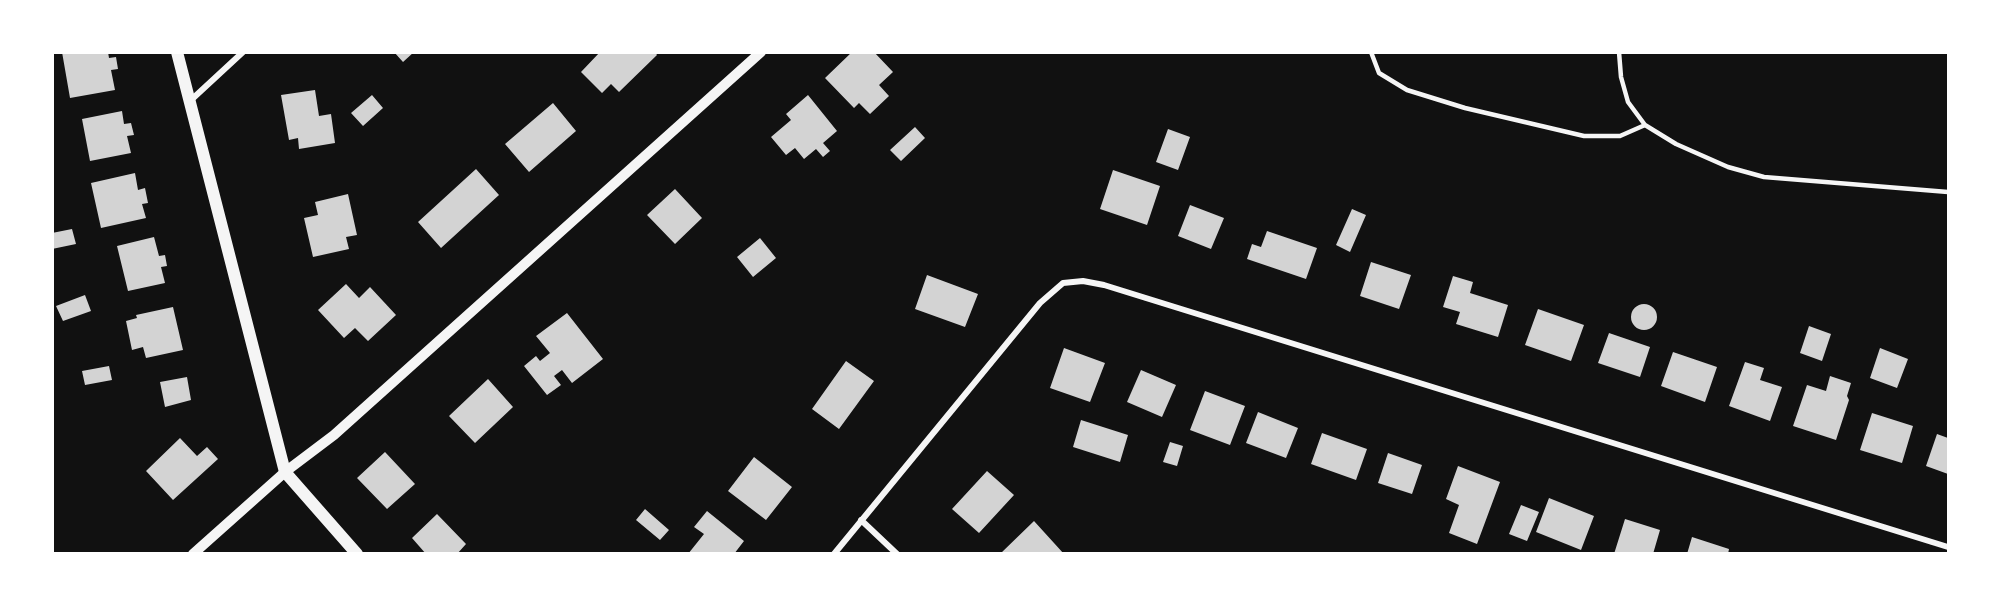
<!DOCTYPE html>
<html>
<head>
<meta charset="utf-8">
<style>
	body { margin:0 }
	#map { position:relative; width:2001px; height:606px; overflow:hidden; background:#111; font-family:Montserrat,sans-serif }
	canvas { display:block }
	.frame { position:absolute; inset:0; border:54px solid #fff; pointer-events:none }
</style>
</head>
<body>
<div id="map">
<canvas width="2001" height="606"></canvas>
<div class="frame"></div>
</div>
<script>
const ctx = document.querySelector('canvas').getContext('2d');
ctx.lineJoin = 'round';
function paint(path, color) { ctx.fillStyle = color; ctx.fill(path, 'evenodd'); }
const poly = rows => new Path2D(rows.map(r => 'M' + r).join(''));
function strokePath(path, color, width, dash) { ctx.strokeStyle = color; ctx.lineWidth = width; ctx.lineCap = dash ? 'butt' : 'round'; ctx.setLineDash(dash || []); ctx.stroke(path); }
paint(poly([
	[62,52,108,52,109,58,116,57,118,69,111,70,115,90,70,98],
	[394,52,414,52,403,62],
	[600,52,655,52,657,55,619,92,611,84,602,93,581,72],
	[852,52,874,52,893,72,879,85,889,96,870,114,859,103,854,108,825,78],
	[315,90,319,116,331,114,335,143,299,149,298,138,289,140,281,95],
	[372,95,383,108,363,126,351,113],
	[808,95,837,131,823,143,830,151,823,157,816,149,804,159,795,148,786,155,771,137,791,120,786,114],
	[553,103,576,131,529,172,505,144],
	[122,111,124,124,131,123,134,135,127,136,131,153,90,161,82,119],
	[915,127,925,138,901,161,890,150],
	[1168,129,1190,137,1178,170,1156,162],
	[476,169,499,195,441,248,418,222],
	[1113,170,1160,186,1147,225,1100,209],
	[135,173,138,190,145,188,148,203,142,204,146,218,101,228,91,183],
	[675,189,702,218,675,244,647,215],
	[348,194,357,235,346,237,349,249,313,257,304,218,318,215,315,202],
	[1190,205,1224,218,1211,249,1178,236],
	[1352,209,1366,215,1350,252,1336,245],
	[72,229,76,244,52,249,52,233],
	[1267,231,1317,248,1306,279,1247,259,1252,244,1261,247],
	[154,237,159,256,165,255,167,266,161,267,165,283,128,291,117,246],
	[760,238,776,258,753,277,737,257],
	[1371,262,1411,275,1399,309,1360,296],
	[927,275,978,294,965,327,915,309],
	[1453,276,1473,282,1470,293,1508,305,1498,337,1456,324,1460,312,1443,307],
	[346,284,359,298,370,287,396,315,368,341,355,328,344,338,318,310],
	[85,295,91,311,63,321,56,306],
	'1631 317a13 13 0 1 1 26 0a13 13 0 1 1-26 0Z',
	[173,307,183,350,146,358,143,347,132,350,126,321,137,318,136,315],
	[1538,309,1584,325,1571,361,1525,345],
	[567,313,603,359,572,383,562,370,554,376,561,385,547,395,524,366,536,356,540,361,550,353,536,336],
	[1809,326,1831,334,1822,361,1800,353],
	[1609,333,1650,347,1640,377,1598,363],
	[1064,348,1105,363,1090,402,1050,388],
	[1880,348,1908,359,1897,388,1870,378],
	[1673,352,1717,367,1705,402,1661,386],
	[846,361,874,381,839,429,812,409],
	[1745,362,1764,368,1760,380,1782,387,1770,421,1729,406],
	[109,366,112,380,85,385,82,371],
	[1141,370,1176,385,1162,417,1127,402],
	[1830,376,1851,383,1847,396,1849,400,1836,440,1793,426,1807,385,1826,391],
	[187,377,191,400,165,407,160,382],
	[488,379,513,407,475,443,449,416],
	[1205,391,1245,406,1230,445,1190,430],
	[1258,412,1298,428,1286,458,1246,443],
	[1872,413,1913,426,1902,463,1860,450],
	[1081,420,1128,435,1120,462,1073,447],
	[1322,433,1367,449,1356,480,1311,464],
	[1937,434,1948,438,1948,474,1926,466],
	[180,438,197,456,207,447,218,459,173,500,146,471],
	[1170,442,1183,446,1177,466,1163,462],
	[385,452,415,484,387,509,357,478],
	[1388,453,1422,465,1412,494,1378,483],
	[754,457,792,487,766,520,728,491],
	[1458,466,1500,482,1477,544,1449,533,1459,505,1446,499],
	[987,471,1014,495,979,533,952,509],
	[1549,498,1594,516,1581,550,1536,532],
	[1521,505,1539,512,1527,541,1509,534],
	[645,509,669,530,660,540,636,520],
	[707,511,744,541,734,554,688,554,704,534,694,527],
	[437,514,466,544,457,554,426,554,412,538],
	[1625,519,1660,530,1653,554,1614,554],
	[1034,521,1064,554,1000,554],
	[1692,537,1729,549,1728,554,1687,554]
]), '#d3d3d3');
strokePath(poly([
	[1371,52,1379,73,1407,90,1465,108,1584,136,1620,136,1645,125],
	[1619,52,1621,77,1628,102,1645,125,1676,144,1728,167,1764,177,1948,192]
]), '#f5f5f5', 4.5);
strokePath(poly([
	[190,101,243,52],
	[861,520,897,554],
	[834,554,1040,303,1063,283,1083,281,1104,285,1948,547]
]), '#f5f5f5', 6);
strokePath(poly([
	[193,554,285,472,334,435,761,52]
]), '#f5f5f5', 10);
strokePath(poly([
	[177,52,285,472,357,554]
]), '#f5f5f5', 12);
</script>
</body>
</html>
